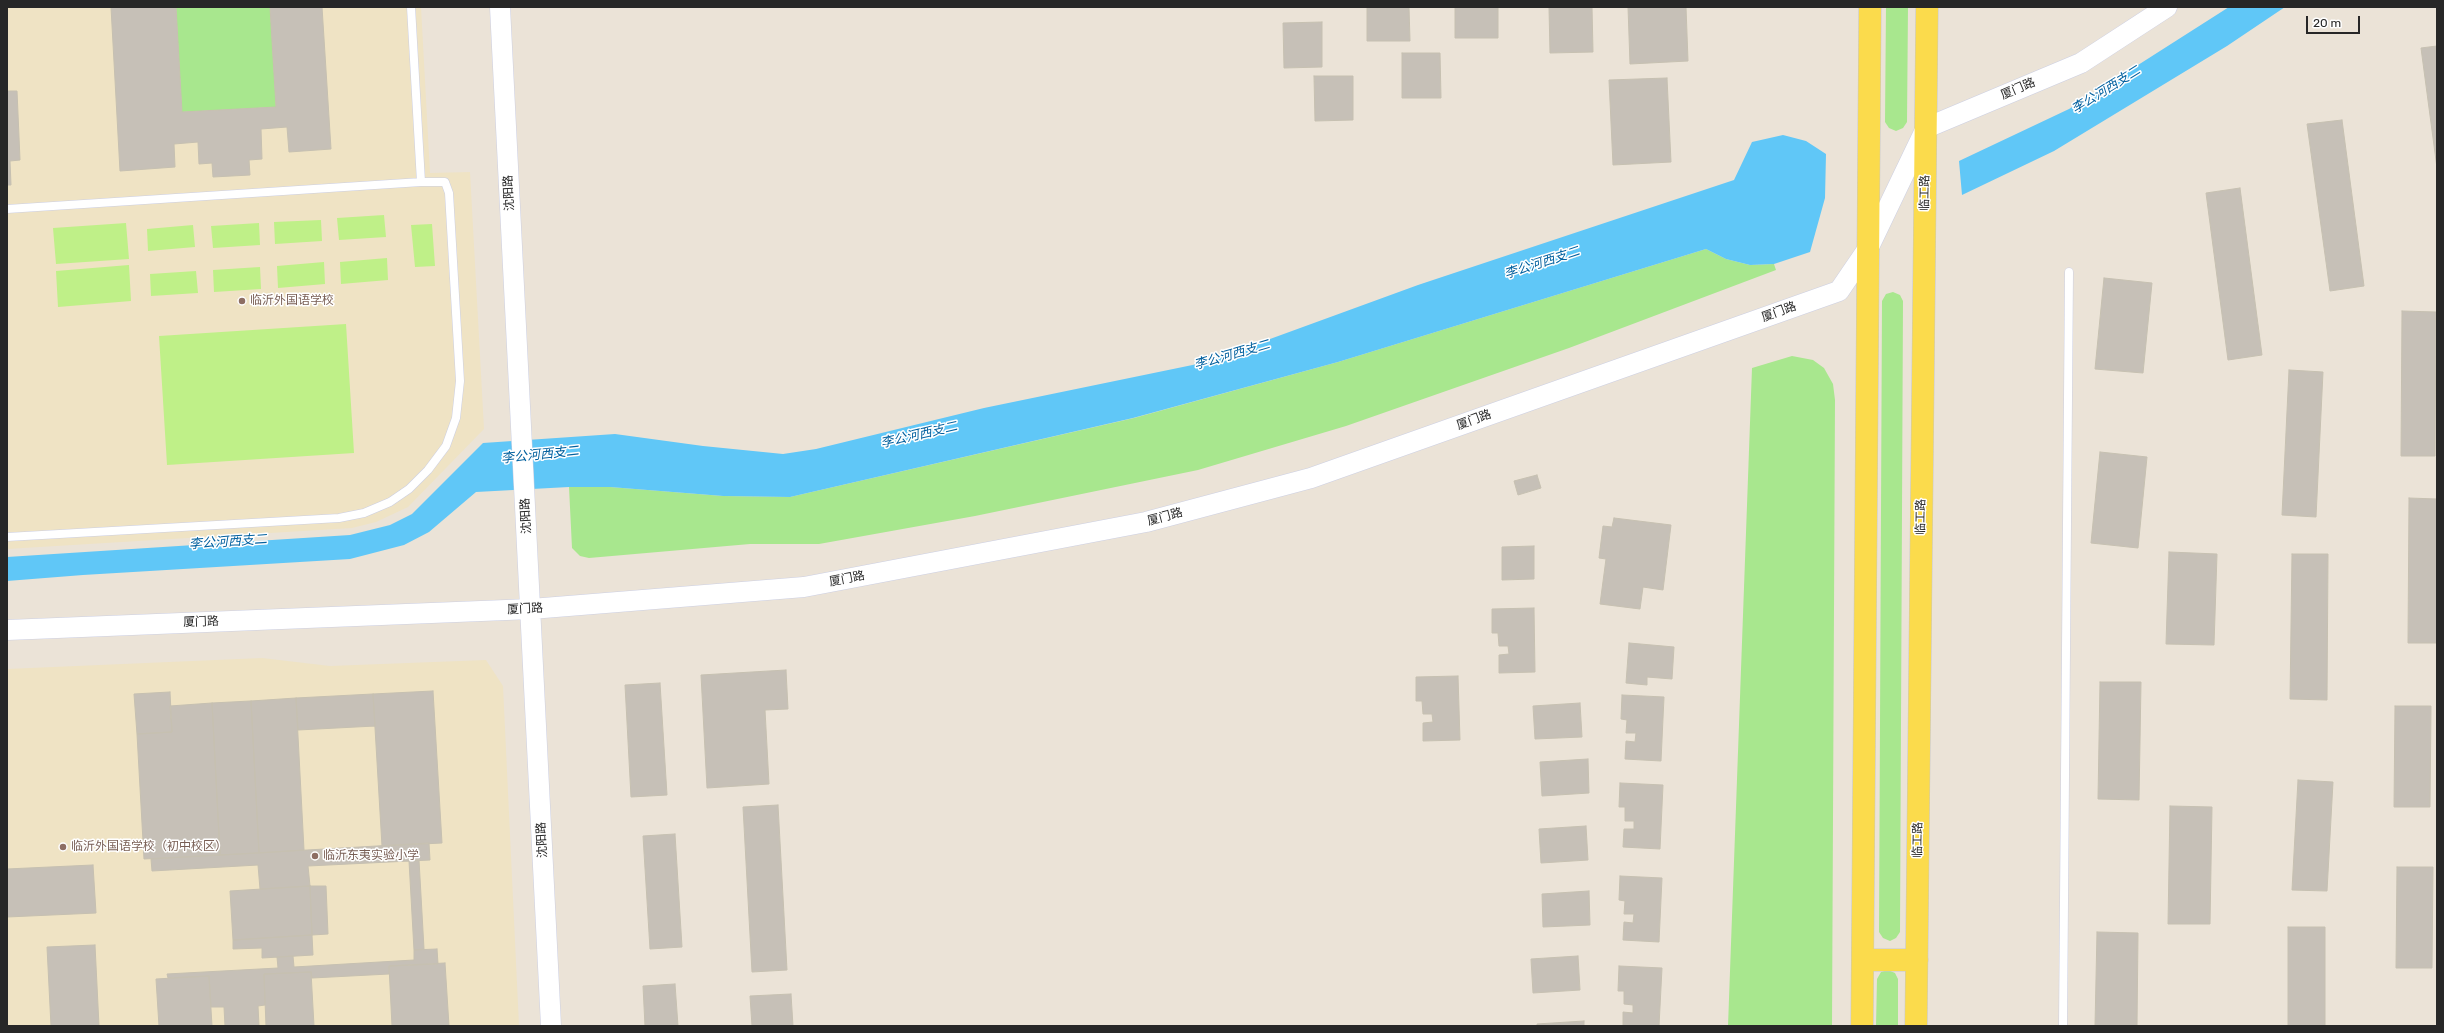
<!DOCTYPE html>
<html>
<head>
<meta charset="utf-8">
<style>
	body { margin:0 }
	#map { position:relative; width:2444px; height:1033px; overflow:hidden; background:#ebe3d7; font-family:Rubik,sans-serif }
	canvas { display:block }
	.frame { position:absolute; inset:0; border:8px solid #272727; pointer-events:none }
	.scale { position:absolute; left:2306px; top:16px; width:54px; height:18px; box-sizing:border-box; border:2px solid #272727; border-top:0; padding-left:5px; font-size:12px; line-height:14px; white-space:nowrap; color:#272727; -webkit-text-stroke:3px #fff; paint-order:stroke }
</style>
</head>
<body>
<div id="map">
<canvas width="2444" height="1033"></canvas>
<div class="frame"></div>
<div class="scale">20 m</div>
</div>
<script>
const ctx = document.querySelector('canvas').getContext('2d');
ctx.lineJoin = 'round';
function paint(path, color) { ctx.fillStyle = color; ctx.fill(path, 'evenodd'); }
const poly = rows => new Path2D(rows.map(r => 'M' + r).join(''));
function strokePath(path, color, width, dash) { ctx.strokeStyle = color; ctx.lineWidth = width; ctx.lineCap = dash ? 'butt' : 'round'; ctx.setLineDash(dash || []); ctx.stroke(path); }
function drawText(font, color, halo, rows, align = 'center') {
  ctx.font = font + ' Rubik,"Noto Sans SC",sans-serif'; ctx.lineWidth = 3; ctx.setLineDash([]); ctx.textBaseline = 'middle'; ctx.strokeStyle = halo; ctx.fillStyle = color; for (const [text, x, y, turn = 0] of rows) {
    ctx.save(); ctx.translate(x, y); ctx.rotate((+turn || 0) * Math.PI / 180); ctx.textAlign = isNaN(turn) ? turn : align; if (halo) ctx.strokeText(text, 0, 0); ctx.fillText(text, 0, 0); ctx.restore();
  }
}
paint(poly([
	[7,7,421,7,430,173,470,172,484,429,408,507,376,522,352,528,7,549],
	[262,658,330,666,486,660,503,686,519,1026,7,1026,7,669]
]), '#efe3c4');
paint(poly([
	[176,7,270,7,276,107,182,112],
	[1886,7,1908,7,1907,122,1903,128,1896,131,1889,128,1885,122],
	[1706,249,1726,259,1750,265,1774,264,1776,270,1569,348,1346,426,1198,470,975,516,819,544,750,544,589,558,580,556,572,548,569,487,610,487,723,496,790,497,1134,418,1338,362],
	[1893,292,1900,295,1903,301,1900,932,1896,938,1890,941,1883,938,1879,932,1882,301,1886,294],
	[1792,356,1813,360,1824,368,1833,384,1835,400,1832,1026,1728,1026,1752,368],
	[1888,970,1895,973,1898,979,1898,1026,1876,1026,1877,979,1881,972]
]), '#a8e78e');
paint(poly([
	[384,215,386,237,339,240,337,218],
	[321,220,322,241,275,244,274,222],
	[126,223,129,259,56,264,53,228],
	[259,223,260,245,213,248,211,226],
	[432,224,435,266,415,267,411,225],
	[193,225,195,247,148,251,147,229],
	[387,258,388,280,341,284,340,262],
	[324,262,325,284,278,288,277,266],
	[129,265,131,301,58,307,56,271],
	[260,267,261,289,214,292,213,270],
	[196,271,198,293,151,296,150,274],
	[346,324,354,453,167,465,159,336]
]), '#bff088');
paint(poly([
	[2229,7,2285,7,2227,46,2054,151,1962,195,1959,161,2069,109],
	[1783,135,1806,141,1826,154,1825,198,1810,252,1774,264,1750,265,1726,259,1706,249,1338,362,1133,418,790,497,723,496,610,487,569,487,476,492,429,532,404,545,350,559,83,575,7,581,7,557,350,535,390,525,412,514,483,443,615,434,703,446,783,454,816,449,984,408,1207,362,1418,285,1734,180,1752,142]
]), '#60c7f7');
const building = poly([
	[111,7,176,7,182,112,276,107,270,7,322,7,331,149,289,152,287,127,261,129,262,159,249,160,250,175,213,177,212,163,199,164,198,142,174,144,175,167,120,171,111,7],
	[1367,7,1409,7,1410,41,1367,41,1367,7],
	[1455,7,1498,7,1498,38,1455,38,1455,7],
	[1549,7,1592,7,1593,52,1550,53,1549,7],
	[1628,7,1686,7,1688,61,1630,64,1628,7],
	[1322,22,1322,67,1284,68,1283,23,1322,22],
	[2437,46,2437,168,2421,48,2437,46],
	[1402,53,1440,53,1441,98,1402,98,1402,53],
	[1314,76,1353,76,1353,120,1315,121,1314,76],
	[1667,78,1671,162,1613,165,1609,80,1667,78],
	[7,91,17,91,20,160,10,161,11,185,7,185,7,91],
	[2342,120,2364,286,2330,291,2307,124,2342,120],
	[2240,188,2262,355,2228,360,2206,193,2240,188],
	[2104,278,2152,283,2143,373,2095,369,2104,278],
	[2402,311,2436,312,2435,456,2401,456,2402,311],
	[2289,370,2323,372,2316,517,2282,515,2289,370],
	[2100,452,2147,457,2138,548,2091,543,2100,452],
	[1537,475,1541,488,1518,495,1514,481,1537,475],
	[2409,498,2437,499,2437,643,2408,643,2409,498],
	[1614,518,1671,525,1663,590,1643,587,1640,609,1600,604,1606,559,1599,558,1603,526,1612,527,1614,518],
	[1534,546,1534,579,1502,580,1502,547,1534,546],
	[2169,552,2217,554,2214,645,2166,644,2169,552],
	[2292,554,2328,554,2327,700,2290,699,2292,554],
	[1534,608,1535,672,1499,673,1499,655,1509,654,1508,646,1499,646,1498,633,1492,633,1492,609,1534,608],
	[1629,643,1674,647,1672,679,1647,677,1647,685,1626,683,1629,643],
	[786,670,788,709,765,710,769,784,707,788,701,675,786,670],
	[1458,676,1460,740,1423,741,1423,723,1433,722,1432,714,1423,714,1422,701,1416,701,1416,677,1458,676],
	[2100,682,2141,682,2139,800,2098,799,2100,682],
	[660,683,667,795,631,797,625,685,660,683],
	[433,691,442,843,382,846,373,694,433,691],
	[170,692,172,732,137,734,134,694,170,692],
	[373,694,375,726,298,730,296,698,373,694],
	[1622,695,1664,697,1661,761,1625,759,1626,741,1635,742,1636,733,1626,733,1627,720,1621,719,1622,695],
	[296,698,304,850,259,853,251,701,296,698],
	[251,701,259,853,220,855,212,703,251,701],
	[212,703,220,855,144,859,137,734,172,732,170,706,212,703],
	[1580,703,1582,737,1535,739,1533,706,1580,703],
	[2395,706,2431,706,2430,807,2394,807,2395,706],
	[1588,759,1589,793,1542,796,1540,762,1588,759],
	[2298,780,2333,782,2327,891,2292,890,2298,780],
	[1620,783,1663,785,1660,849,1623,847,1624,829,1634,829,1634,821,1625,821,1625,807,1619,807,1620,783],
	[778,805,787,970,752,972,743,807,778,805],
	[2170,806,2212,807,2210,924,2168,924,2170,806],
	[1586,826,1588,860,1541,863,1539,829,1586,826],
	[675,834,682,947,650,949,643,836,675,834],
	[429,843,430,860,308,866,310,886,260,889,258,865,152,871,151,859,429,843],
	[419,860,424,949,414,950,409,861,419,860],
	[93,865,96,913,7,917,7,869,93,865],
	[2397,867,2433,867,2432,968,2396,968,2397,867],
	[1620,876,1662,878,1659,942,1623,940,1624,922,1633,923,1634,914,1624,914,1625,901,1619,900,1620,876],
	[310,886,312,935,233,940,230,891,310,886],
	[310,886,326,886,328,934,312,935,310,886],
	[1589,891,1590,925,1543,927,1542,894,1589,891],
	[2288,927,2325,927,2325,1026,2288,1026,2288,927],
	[2097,932,2138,933,2137,1026,2095,1026,2097,932],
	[312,935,313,955,262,958,262,948,233,949,233,940,312,935],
	[95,945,99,1026,51,1026,47,947,95,945],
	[437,949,438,964,389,966,389,974,312,978,311,972,264,974,265,1005,258,1006,259,1026,225,1026,224,1007,211,1007,209,976,168,978,167,974,278,968,277,957,293,956,294,967,414,960,414,950,437,949],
	[1578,956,1580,990,1533,993,1531,959,1578,956],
	[445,963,449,1026,392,1026,389,966,445,963],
	[1619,966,1662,968,1659,1026,1623,1026,1623,1012,1633,1013,1633,1005,1624,1004,1624,991,1618,991,1619,966],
	[311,972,314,1026,266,1026,264,974,311,972],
	[209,976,212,1026,159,1026,156,979,209,976],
	[675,984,678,1026,645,1026,643,986,675,984],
	[791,994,793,1026,752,1026,750,996,791,994],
	[1584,1021,1584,1026,1537,1026,1537,1024,1584,1021]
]);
paint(building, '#c6c0b7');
strokePath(building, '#c6c0b1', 1);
const service = poly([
	[7,209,421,182],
	[7,537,339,518,364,513,390,502,409,489,428,470,446,446,456,418,460,381,449,193,445,182,421,182,411,7],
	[2063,1026,2069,272]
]);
const tertiary = poly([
	[500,7,551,1026],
	[7,630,531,609,804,587,1146,522,1311,478,1839,291,1869,247,1926,128,2081,63,2167,7]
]);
const primary = poly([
	[1863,960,1917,960],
	[1862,1026,1870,7],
	[1916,1026,1927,7]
]);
strokePath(service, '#cccfe2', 9);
strokePath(tertiary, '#cccfe2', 21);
strokePath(primary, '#c7c7c7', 23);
strokePath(service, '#fff', 8);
strokePath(tertiary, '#fff', 20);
strokePath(primary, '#fbdb4c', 22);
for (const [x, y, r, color] of [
	[242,301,4,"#8d6e63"],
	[63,847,4,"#8d6e63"],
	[315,856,4,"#8d6e63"]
]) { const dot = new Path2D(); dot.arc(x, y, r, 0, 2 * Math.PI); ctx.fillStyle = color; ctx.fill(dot); strokePath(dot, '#fff', 1.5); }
drawText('12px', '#272727', '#fff', [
	["厦门路",2018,89,-23],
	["沈阳路",509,193,-93],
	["临工路",1925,193,-89],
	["厦门路",1779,312,-20],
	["厦门路",1474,420,-20],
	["沈阳路",526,516,-93],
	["厦门路",1165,517,-15],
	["临工路",1921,517,-89],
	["厦门路",847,579,-11],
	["厦门路",525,609,-3],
	["厦门路",201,622,-2],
	["沈阳路",542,840,-93],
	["临工路",1918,840,-89]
]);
drawText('12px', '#785e54', '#fff', [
	["临沂外国语学校",250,301],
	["临沂外国语学校（初中校区）",71,847],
	["临沂东夷实验小学",323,856]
], 'left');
drawText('italic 13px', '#03619f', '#fff', [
	["李公河西支二",2106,90,-32],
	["李公河西支二",1542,263,-18],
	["李公河西支二",1232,355,-16],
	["李公河西支二",919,435,-13],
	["李公河西支二",540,455,-6],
	["李公河西支二",228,542,-4]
]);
</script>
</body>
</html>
